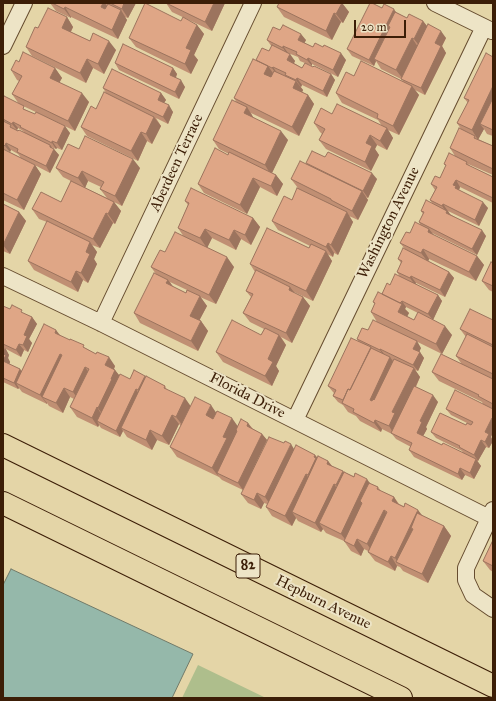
<!DOCTYPE html>
<html>
<head>
<meta charset="utf-8">
<style>
	body { margin:0 }
	#map { position:relative; width:496px; height:701px; overflow:hidden; background:#e4d5a7; font-family:"IM FELL Great Primer",serif }
	canvas { display:block }
	.frame { position:absolute; inset:0; border:4px solid #3c1e07; pointer-events:none }
	.scale { position:absolute; left:354px; top:20px; width:52px; height:18px; box-sizing:border-box; border:2px solid #3c1e07; border-top:0; padding-left:5px; font-size:12px; line-height:14px; white-space:nowrap; color:#3c1e07; -webkit-text-stroke:3px #ede4c6; paint-order:stroke }
</style>
</head>
<body>
<div id="map">
<canvas width="496" height="701"></canvas>
<div class="frame"></div>
<div class="scale">20 m</div>
</div>
<script>
const ctx = document.querySelector('canvas').getContext('2d');
ctx.lineJoin = 'round';
function paint(path, color) { ctx.fillStyle = color; ctx.fill(path, 'evenodd'); }
const poly = rows => new Path2D(rows.map(r => 'M' + r).join(''));
function strokePath(path, color, width, dash) { ctx.strokeStyle = color; ctx.lineWidth = width; ctx.lineCap = dash ? 'butt' : 'round'; ctx.setLineDash(dash || []); ctx.stroke(path); }
function drawText(font, color, halo, rows, align = 'center') {
  ctx.font = font + ' "IM FELL Great Primer",serif'; ctx.lineWidth = 4; ctx.setLineDash([]); ctx.textBaseline = 'middle'; ctx.strokeStyle = halo; ctx.fillStyle = color; for (const [text, x, y, turn = 0] of rows) {
    ctx.save(); ctx.translate(x, y); ctx.rotate((+turn || 0) * Math.PI / 180); ctx.textAlign = isNaN(turn) ? turn : align; if (halo) ctx.strokeText(text, 0, 0); ctx.fillText(text, 0, 0); ctx.restore();
  }
}
paint(poly([
	[198,665,266,698,182,698]
]), '#aebe8c');
const water = poly([
	[11,569,193,654,172,698,3,698,3,585,11,569]
]);
paint(water, '#95b8aa');
strokePath(water, '#717a69', 1);
const minor = poly([
	[435,3,492,31],
	[3,46,24,3],
	[3,276,101,323,489,518],
	[101,323,253,3],
	[295,420,484,27],
	[493,510,466,568,466,580,473,595,493,609]
]);
const primary = poly([
	[3,445,493,686],
	[3,503,401,698]
]);
strokePath(minor, '#664c2f', 18);
strokePath(primary, '#3c1e07', 24);
strokePath(minor, '#ede4c6', 16);
strokePath(primary, '#e4d5a7', 22);
paint(poly([
	[50,3,136,3,128,18,125,17,127,20,118,39,71,17,71,18,56,11],
	[166,3,225,3,212,31,172,12],
	[279,3,342,3,349,12,343,23,341,22,332,40,284,17,277,7],
	[382,8,396,12,407,18,423,21,427,26,446,38,442,46,446,53,425,95,415,90,419,95,399,135,388,130,393,138,387,150,377,145,375,149,379,155,371,171,326,149,319,140,322,134,320,132,314,123,332,114,382,126,378,120,342,103,336,93,354,76,403,81,401,79,381,69,376,61,374,66,352,56,347,49],
	[67,17,73,27,71,32,90,41,116,50,104,74,93,68,86,83,32,56,26,47,38,28],
	[181,21,197,25,204,34,194,55,198,60,191,74,136,47,129,38],
	[280,30,306,40,304,43,313,47,346,60,338,77,312,64,312,66,300,61,298,57,288,53,295,61,294,63,302,68,313,67,331,74,335,80,327,97,302,85,301,87,300,86,303,90,302,92,308,95,314,104,299,136,251,113,253,117,288,140,272,173,276,175,283,184,277,196,260,187,247,214,204,193,198,184,228,155,229,154,219,149,213,140,237,103,234,98,256,60,269,51,272,47,267,40],
	[493,57,493,136,487,134,484,129,478,139,493,146,493,175,468,164,470,166,493,177,493,203,460,187,459,190,488,208,479,226,448,211,450,214,486,236,477,255,432,233,433,235,477,256,484,265,476,281,429,259,428,261,449,272,454,278,445,297,416,283,415,284,438,295,442,301,433,320,452,335,442,354,377,322,371,312,375,304,373,302,390,285,400,277,397,272,401,263,398,259,405,249,400,243,410,233,420,224,419,222,423,214,421,211,432,203,430,200,435,190,431,184,440,178,446,166,444,164,455,156,450,148,461,129,457,123,468,103,464,98],
	[406,307,418,313,414,320,407,316,409,313,405,309],
	[19,62,55,68,62,78,59,82,89,102,75,131,19,104,12,94,19,81,17,80,11,70],
	[115,63,173,68,177,74,176,78,185,87,179,99,119,70],
	[103,88,161,93,166,100,164,103,173,112,168,124,156,118,161,126,152,144,147,141,138,161,87,136,81,127,96,109,106,93],
	[3,98,70,133,62,150,57,148,56,149,51,147,59,155,50,173,21,158,18,154,11,150,10,152,3,149],
	[18,128,23,131,24,132,17,130],
	[3,149,35,165,41,174,24,210,3,200],
	[79,149,140,168,122,206,114,202,121,211,115,224,113,223,100,248,92,245,97,252,94,259,97,264,88,283,83,280,78,292,34,270,28,261,47,222,39,219,32,209,61,202,71,181,63,177,56,168],
	[88,181,101,187,100,189,107,198,85,188],
	[325,157,377,179,368,198,366,197,368,200,358,220,349,216,353,222,338,255,334,253,333,257,327,254,332,261,313,301,294,292,294,293,303,297,310,306,292,343,281,337,286,345,276,366,279,371,272,386,223,362,216,352,261,335,264,329,250,322,243,313,251,297,246,291,255,272,250,264,309,248,310,246,278,230,272,221,292,200,298,188,291,179,306,164],
	[185,201,253,218,260,227,251,245,241,239,236,250,212,238,207,248,234,267,216,304,200,297,207,306,199,320,201,321,208,331,198,351,140,323,134,313,156,274,151,267,165,252,184,237,178,228,188,205],
	[170,282,187,290,186,293,173,287],
	[3,204,19,212,26,221,10,254,3,251],
	[493,263,493,292,489,290,482,281],
	[3,306,10,309,25,314,32,317,37,324,29,339,32,343,28,352,24,350,21,357,6,349,9,355,8,358,10,362,9,364,20,369,21,371,61,336,87,349,115,366,114,369,119,375,130,379,146,377,165,386,167,390,190,406,216,413,238,426,248,423,253,429,262,434,267,440,243,490,222,480,219,477,177,457,170,447,181,426,179,424,169,445,157,440,152,450,127,437,123,431,120,437,101,428,99,425,98,427,77,417,70,407,74,399,70,397,63,413,49,406,47,403,47,404,22,392,19,388,18,389,3,382],
	[493,320,493,432,491,437,493,441,489,448,486,447,478,461,477,461,481,466,474,479,465,475,462,480,414,457,409,450,411,447,396,439,392,434,382,429,381,432,360,421,356,416,348,412,343,405,338,402,333,396,334,393,333,392,328,386,358,341,357,339,368,330,421,348,419,351,424,358,418,371,415,370,420,377,416,387,438,402,426,427,427,429,423,436,442,445,463,453,462,451,436,438,431,432,466,425,471,425,451,415,446,409,483,404,482,402,439,381,432,372,461,363,456,356,466,337,460,329],
	[294,449,315,455,318,458,328,461,332,466,344,472,378,487,381,491,394,497,399,504,444,526,451,536,428,583,403,571,400,567,397,566,395,571,375,561,368,552,368,551,364,549,361,556,351,551,344,541,326,533,323,529,321,532,298,521,296,518,292,526,272,516,266,507,267,504,264,503,261,509,248,503,241,494],
	[493,540,493,572,490,570,483,561]
]), '#c08f73');
paint(poly([
	[103,3,105,3,110,11,101,7],
	[124,3,136,3,128,18,122,9],
	[214,3,225,3,212,31,205,22],
	[342,3,349,12,343,23,336,14],
	[65,7,71,17,71,18,64,9],
	[394,9,398,16,390,27,388,26,391,30,374,59,376,61,374,66,369,60],
	[121,10,127,20,118,39,112,30],
	[334,13,341,22,332,40,326,31],
	[67,17,73,27,68,37,62,28],
	[423,21,430,30,421,48,414,39],
	[197,25,204,34,194,55,198,60,191,74,185,64,186,48],
	[441,31,446,38,442,46,446,53,425,95,421,88,435,43],
	[301,34,306,40,303,46,298,40],
	[412,38,418,47,403,79,396,70],
	[109,41,116,50,104,74,98,64],
	[283,46,288,53,287,54,283,48],
	[341,53,346,60,338,77,333,70],
	[290,54,295,61,292,67,287,60],
	[308,58,312,64,312,66,307,60],
	[87,59,93,68,86,83,80,73],
	[268,66,275,76,271,83,264,74],
	[273,67,277,73,277,75,272,68],
	[55,68,62,78,57,87,50,78],
	[173,68,177,74,174,81,170,75],
	[331,74,335,80,327,97,323,91],
	[297,78,302,85,301,87,296,80],
	[181,80,185,87,179,99,175,92],
	[296,81,303,90,300,97,293,88],
	[412,86,419,95,399,135,393,126],
	[493,86,493,109,480,124,484,129,478,140,472,130],
	[82,93,89,102,75,131,68,121],
	[161,93,166,100,162,106,158,100],
	[308,95,314,104,299,136,292,127],
	[169,105,173,112,168,124,163,117],
	[247,107,253,117,251,122,244,113],
	[154,117,161,126,152,144,146,134],
	[13,122,18,128,17,130,12,124],
	[65,126,70,133,62,150,57,143],
	[387,128,393,138,387,150,380,141],
	[281,131,288,140,271,175,265,165],
	[141,132,147,141,138,161,131,151],
	[370,135,377,145,375,149,379,155,371,171,365,162,366,143],
	[52,141,57,148,56,149,52,143],
	[6,143,11,150,10,152,5,146],
	[50,145,54,150,54,149,59,155,50,173,46,166],
	[133,159,140,168,122,206,115,196],
	[35,165,41,174,24,210,17,200],
	[82,171,88,181,85,188,78,178],
	[372,173,377,179,368,198,363,191],
	[276,175,283,184,277,196,271,186],
	[253,178,260,187,247,214,240,205],
	[456,180,460,187,459,190,460,195,453,185],
	[362,191,368,200,358,220,352,211],
	[114,202,121,211,115,224,108,214],
	[483,202,488,208,479,226,475,220],
	[443,204,452,217,451,219,442,206],
	[19,212,26,221,10,254,3,245],
	[347,212,353,222,338,255,331,245],
	[106,213,113,223,100,248,93,239],
	[253,218,260,227,251,245,245,235],
	[205,229,212,238,207,248,200,238],
	[429,229,436,238,428,232],
	[234,230,241,239,236,250,229,240],
	[482,230,486,236,477,255,472,249],
	[90,242,97,252,94,259,97,264,88,283,81,273,86,252],
	[328,243,334,253,333,257,326,247],
	[423,249,429,259,428,262,421,253],
	[326,251,332,261,313,301,306,291],
	[477,256,484,265,476,281,469,272],
	[227,257,234,267,216,304,209,295],
	[76,271,83,280,78,292,71,282],
	[449,272,454,278,445,297,440,290],
	[411,276,416,283,415,285,410,278],
	[168,280,175,289,166,283],
	[290,287,297,296,289,290],
	[438,295,442,301,433,320,428,314],
	[200,296,207,306,197,325,190,316],
	[303,297,310,306,292,343,286,333],
	[402,301,406,307,405,309,409,313,405,321,398,312],
	[32,317,37,324,29,339,32,343,28,352,23,345,24,335],
	[201,321,208,331,198,351,191,341],
	[445,326,452,335,442,354,436,344],
	[56,330,63,339,55,333],
	[279,335,286,345,276,366,279,371,272,386,265,376,268,359],
	[417,341,421,348,418,355,413,349],
	[19,344,24,350,21,357,16,350],
	[5,348,9,355,8,358,10,362,8,368,3,361,3,352],
	[380,349,385,355,384,357,380,350],
	[420,352,424,358,418,371,413,365],
	[60,354,66,363,42,397,47,403,47,404,40,395],
	[109,357,115,366,112,374,105,365],
	[390,357,397,367,376,409,370,400],
	[85,367,92,377,80,402,73,392],
	[414,368,420,377,400,420,394,434,389,426,392,412],
	[20,369,25,376,16,383,19,388,18,389,14,383],
	[115,370,122,379,105,418,98,408],
	[145,376,150,382,143,397,138,390],
	[64,388,70,397,63,413,56,403],
	[136,389,140,396,121,428,123,431,120,437,116,431],
	[433,395,438,402,426,427,427,429,421,440,417,433,420,421],
	[185,398,192,408,183,426,176,417],
	[211,405,217,414,212,425,206,415],
	[97,407,103,417,97,421,99,425,98,427,92,418],
	[172,415,179,424,169,445,162,436],
	[232,418,239,428,236,430,237,432,217,473,219,477,212,468,223,437],
	[492,418,493,419,493,432,491,437,493,441,489,448,485,442,485,432],
	[375,420,382,429,381,432,374,423],
	[248,423,253,430,247,426],
	[150,430,157,440,152,450,146,440],
	[262,434,267,440,243,490,238,483],
	[481,440,486,447,478,461,474,455],
	[291,444,297,454,272,507,265,497],
	[315,455,322,464,314,485,308,475],
	[476,459,481,466,474,479,470,473],
	[328,461,335,470,327,464],
	[460,468,465,475,462,480,458,474],
	[343,471,349,481,343,494,336,485],
	[306,474,312,483,292,512,296,518,292,526,285,516],
	[367,479,374,489,362,503,360,501,365,509,348,543,341,534],
	[334,484,340,493,319,523,323,529,321,532,315,523],
	[257,493,264,503,261,509,254,500],
	[394,497,400,507,392,501],
	[384,510,391,520,374,554,367,544],
	[418,510,425,519,411,528,417,536,398,562,395,558],
	[444,526,451,536,428,583,422,574],
	[357,539,364,549,361,556,354,546],
	[391,556,397,566,395,571,388,562]
]), '#9c745e');
const building = poly([
	[52,3,103,3,101,7,105,9,108,4,121,10,112,30,65,7,64,9,52,3],
	[110,3,124,3,122,9,110,3],
	[145,3,181,21,183,17,197,25,186,48,191,50,185,64,129,38,145,3],
	[166,3,214,3,205,22,166,3],
	[279,3,342,3,336,14,334,13,326,31,277,7,279,3],
	[370,3,372,3,382,8,384,4,394,9,369,60,347,49,370,3],
	[48,8,67,17,62,28,90,41,93,33,109,41,98,64,87,59,80,73,26,47,35,27,38,28,48,8],
	[395,12,407,18,409,14,423,21,414,39,412,38,396,70,374,59,390,27,388,26,395,12],
	[428,24,441,31,435,43,441,46,421,88,401,79,428,24],
	[283,25,301,34,298,40,313,47,315,43,323,47,324,45,341,53,333,70,308,58,307,60,296,54,297,52,283,46,283,48,267,40,273,27,280,30,283,25],
	[123,44,173,68,170,75,181,80,175,92,115,63,123,44],
	[272,45,290,54,287,60,302,68,305,63,313,67,314,66,331,74,323,91,297,78,296,80,285,75,286,73,273,67,272,68,256,60,262,48,269,51,272,45],
	[23,52,55,68,50,78,82,93,68,121,12,94,22,76,11,70,16,60,19,62,23,52],
	[486,53,493,57,493,86,472,130,457,123,469,100,464,98,486,53],
	[253,59,268,66,264,74,271,77,274,71,296,81,293,88,308,95,292,127,234,98,253,59],
	[361,61,412,86,393,126,377,118,378,114,336,93,346,72,354,76,361,61],
	[112,69,161,93,158,100,169,105,163,117,103,88,112,69],
	[104,92,154,117,146,134,141,132,131,151,81,127,91,106,96,109,104,92],
	[4,96,24,106,23,109,35,114,36,112,65,126,57,143,52,141,52,143,20,127,21,126,13,122,12,124,3,119,3,98,4,96],
	[493,98,493,130,480,124,493,98],
	[232,100,247,107,244,113,281,131,265,165,213,140,232,100],
	[337,104,387,128,380,141,370,135,366,143,372,146,365,162,319,140,325,129,314,123,321,108,332,114,337,104],
	[3,121,11,125,10,127,18,131,19,130,50,145,50,147,54,149,46,166,17,152,18,149,6,143,5,146,3,144,3,121],
	[459,128,475,136,474,138,493,146,493,169,450,148,459,128],
	[85,136,133,159,115,196,100,189,104,182,82,171,78,178,56,168,68,144,79,149,85,136],
	[215,148,228,155,229,152,276,175,271,186,253,178,240,205,198,184,215,148],
	[3,149,35,165,17,200,3,193,3,149],
	[312,151,325,157,328,152,372,173,363,191,306,163,312,151],
	[449,153,467,162,466,164,493,177,493,198,456,180,453,185,456,186,455,188,483,202,475,220,443,204,442,206,430,200,437,187,431,184,435,176,440,178,446,165,444,164,449,153],
	[300,161,362,191,352,211,331,200,331,199,291,179,300,161],
	[71,181,114,202,108,214,106,213,93,239,32,209,41,192,61,202,71,181],
	[191,188,253,218,245,235,234,230,229,240,205,229,200,238,178,228,189,203,185,201,191,188],
	[297,188,347,212,331,245,328,243,326,247,272,221,284,196,292,200,297,188],
	[426,200,447,211,446,213,482,230,472,249,419,222,424,212,421,211,426,200],
	[3,204,19,212,3,245,3,204],
	[47,221,90,242,86,252,90,254,81,273,76,271,71,282,28,261,47,221],
	[415,222,429,229,428,232,477,256,469,272,423,249,421,253,400,243,406,232,410,233,415,222],
	[267,228,309,248,311,244,326,251,306,291,250,264,267,228],
	[175,232,227,257,209,295,151,267,160,250,165,252,175,232],
	[403,248,449,272,440,290,411,276,410,278,397,272,402,261,398,259,403,248],
	[491,262,493,263,493,286,482,281,491,262],
	[256,270,290,287,289,290,303,297,286,333,243,313,253,294,246,291,256,270],
	[154,273,168,280,166,283,186,293,187,290,200,296,190,316,201,321,191,341,134,313,154,273],
	[395,274,438,295,428,314,402,301,400,303,382,294,387,283,390,285,395,274],
	[378,292,402,304,398,312,414,320,418,312,445,326,436,344,371,312,375,303,373,302,378,292],
	[12,305,22,310,21,312,32,317,24,335,27,336,23,345,19,344,16,350,3,344,3,306,10,309,12,305],
	[470,309,493,320,493,345,460,329,470,309],
	[232,320,261,335,265,328,279,335,268,359,273,362,265,376,216,352,232,320],
	[373,320,417,341,413,349,420,352,413,365,380,349,380,350,357,339,362,328,368,330,373,320],
	[44,324,56,330,55,333,70,340,70,339,84,345,83,347,96,354,97,352,109,357,105,365,115,370,111,379,112,379,98,408,97,407,92,418,70,407,89,369,85,367,73,392,64,388,56,403,42,397,62,355,60,354,40,395,16,383,44,324],
	[467,334,493,347,493,374,456,356,467,334],
	[351,338,371,347,350,390,348,389,343,400,333,396,336,390,328,386,351,338],
	[371,348,390,357,370,400,372,401,373,399,374,400,394,359,414,368,392,412,395,413,389,426,375,420,374,423,353,412,354,409,342,403,348,389,350,390,371,348],
	[3,354,6,355,3,361,3,354],
	[441,354,493,379,493,404,478,396,479,395,432,372,441,354],
	[3,361,20,369,14,383,3,378,3,361],
	[134,370,145,376,138,390,136,389,116,431,97,421,120,374,130,379,134,370],
	[146,376,165,386,164,388,185,398,176,417,172,415,162,436,150,430,146,440,121,428,146,376],
	[414,386,433,395,420,421,422,422,417,433,442,445,443,443,476,459,470,473,460,468,458,474,409,450,412,443,391,433,414,386],
	[455,390,493,409,493,419,492,418,485,432,489,434,485,442,481,440,474,455,459,447,460,446,431,432,440,413,466,425,467,423,471,425,473,422,446,409,455,390],
	[195,397,211,405,206,415,213,419,217,411,232,418,223,437,227,438,212,468,170,447,195,397],
	[241,419,248,423,247,426,262,434,238,483,217,473,237,431,236,430,241,419],
	[269,437,284,443,285,441,291,444,265,497,257,493,254,500,241,494,269,437],
	[296,445,315,455,314,457,316,458,308,475,306,474,285,516,266,507,296,445],
	[318,456,328,461,327,464,343,471,336,485,334,484,315,523,292,512,318,456],
	[344,472,354,477,355,473,367,479,341,534,319,523,344,472],
	[369,483,378,487,377,489,394,497,392,501,404,507,405,503,418,510,395,558,391,556,388,562,368,552,387,512,384,510,367,544,357,539,354,546,344,541,362,503,360,501,369,483],
	[417,513,444,526,422,574,396,562,413,529,411,528,417,513],
	[493,540,493,566,483,561,493,540]
]);
paint(building, '#dfa686');
strokePath(building, '#9c745e', 1);
for (const [x, y, w] of [
	[248,566,24]
]) { const box = new Path2D(); box.roundRect(x - w / 2, y - 12, w, 24, 3); ctx.fillStyle = '#ede4c6'; ctx.fill(box); strokePath(box, '#3c1e07', 1); }
drawText('bold 14px', '#3c1e07', null, [
	["82",248,566]
]);
drawText('15px', '#3c1e07', '#ede4c6', [
	["Aberdeen Terrace",177,163,-65],
	["Washington Avenue",389,223,-64],
	["Florida Drive",247,396,27],
	["Hepburn Avenue",323,603,26]
]);
</script>
</body>
</html>
